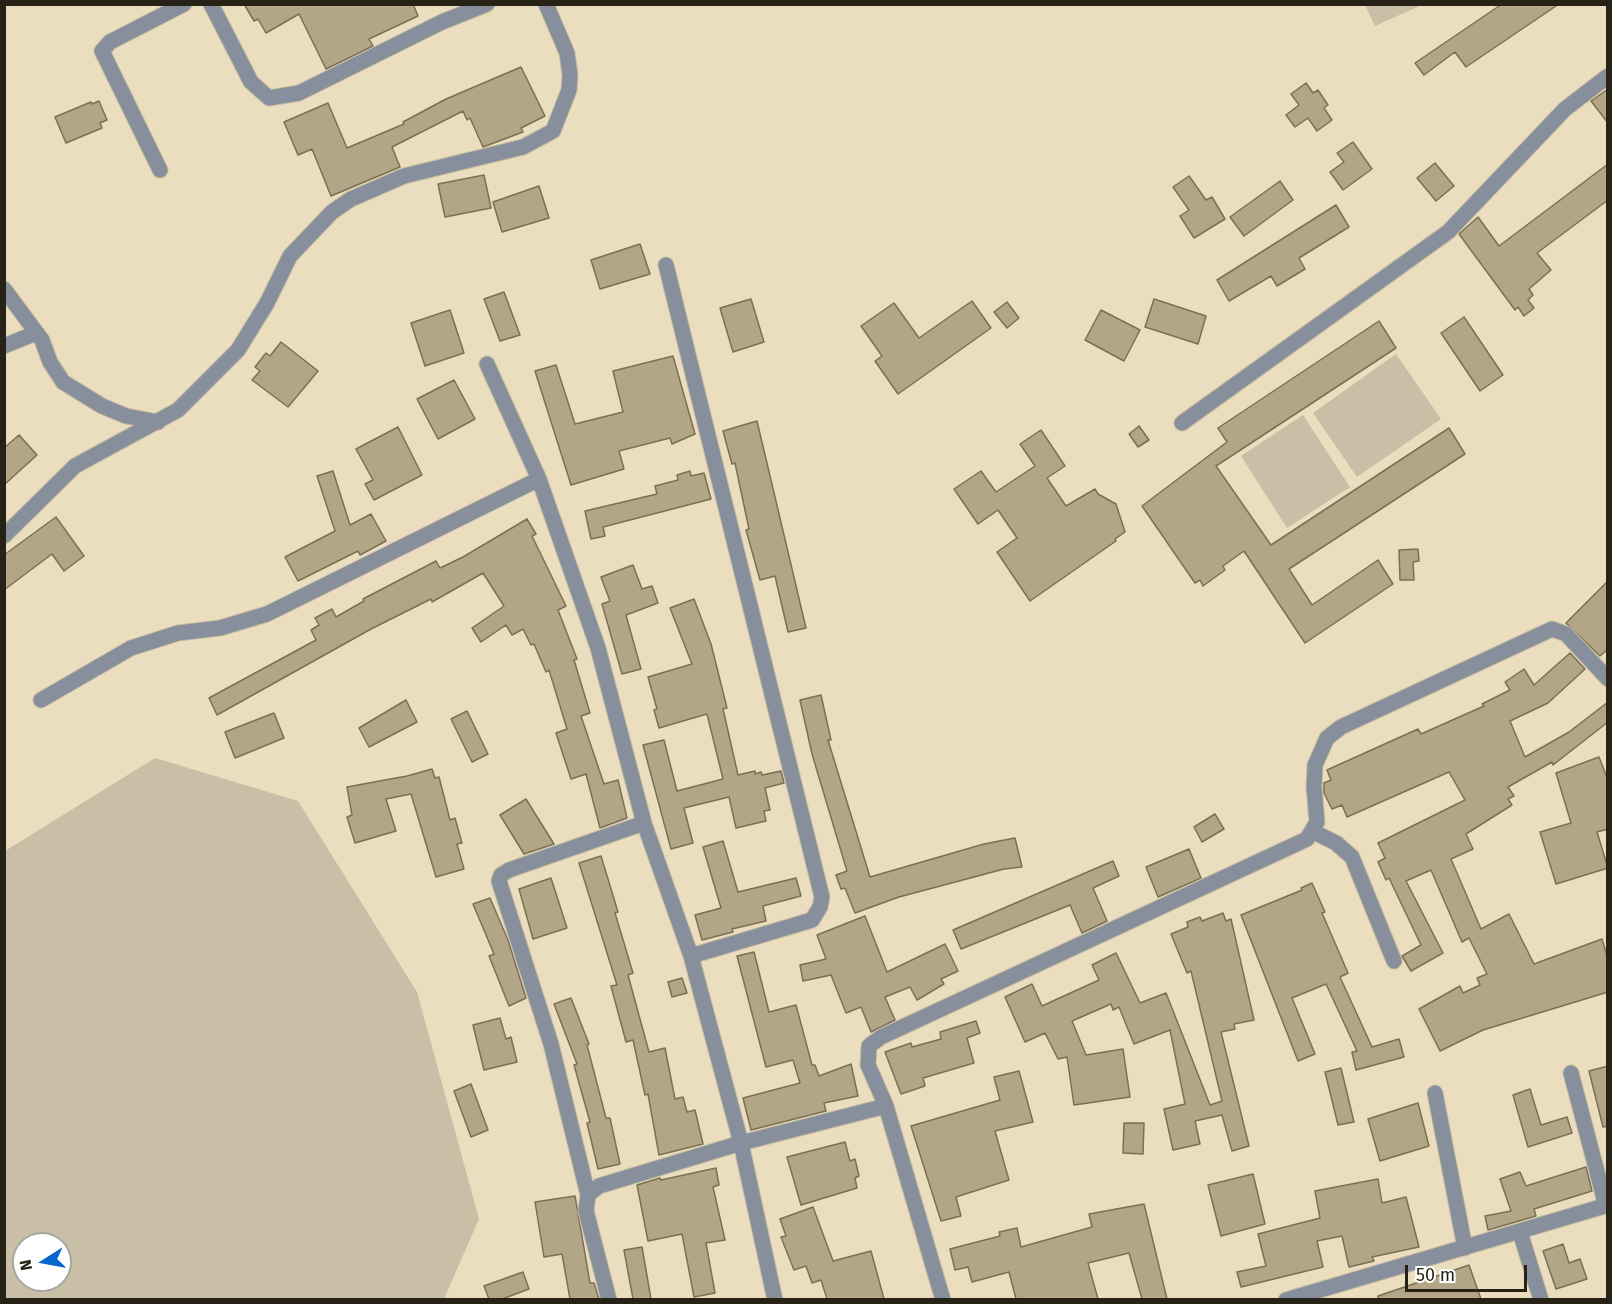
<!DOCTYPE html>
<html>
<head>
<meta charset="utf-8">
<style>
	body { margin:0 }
	#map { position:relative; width:1612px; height:1304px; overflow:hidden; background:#eadebe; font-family:"Fira Sans",sans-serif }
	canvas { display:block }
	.frame { position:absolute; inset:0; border:6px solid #262215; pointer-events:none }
	.north { position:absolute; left:12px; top:1232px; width:60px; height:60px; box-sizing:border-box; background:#fff; border:2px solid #a8a7a1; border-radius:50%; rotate:259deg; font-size:16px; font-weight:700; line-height:24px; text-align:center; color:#262215 }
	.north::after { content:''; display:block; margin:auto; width:21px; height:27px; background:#0765ce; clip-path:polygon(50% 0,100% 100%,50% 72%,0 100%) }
	.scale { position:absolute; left:1405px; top:1265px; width:122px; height:27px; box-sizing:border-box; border:3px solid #262215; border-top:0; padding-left:8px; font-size:18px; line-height:21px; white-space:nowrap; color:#262215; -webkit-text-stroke:4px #fff; paint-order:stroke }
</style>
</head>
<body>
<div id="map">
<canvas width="1612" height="1304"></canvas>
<div class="frame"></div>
<div class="north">N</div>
<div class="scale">50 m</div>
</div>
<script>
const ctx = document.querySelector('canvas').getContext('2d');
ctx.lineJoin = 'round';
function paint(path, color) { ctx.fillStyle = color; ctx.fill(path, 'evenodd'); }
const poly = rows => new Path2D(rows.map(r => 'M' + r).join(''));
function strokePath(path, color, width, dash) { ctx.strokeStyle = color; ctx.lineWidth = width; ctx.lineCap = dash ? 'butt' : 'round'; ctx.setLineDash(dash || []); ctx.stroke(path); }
paint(poly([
	[1365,5,1422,5,1375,26],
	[1396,354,1441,419,1357,477,1313,413],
	[1303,415,1350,487,1287,528,1241,456],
	[155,758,298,801,417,992,479,1219,444,1299,5,1299,5,851],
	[24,1244,60,1244,60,1280,24,1280]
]), '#c8bfa6');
const building = poly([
	[244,4,413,4,418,16,369,39,373,46,326,69,299,14,266,33,258,19,254,21,244,4],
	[1502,4,1559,4,1466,67,1455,52,1424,75,1415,63,1502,4],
	[521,67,545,116,521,128,523,132,483,147,470,118,467,120,463,111,392,147,400,167,331,196,312,149,298,155,284,122,328,103,347,148,404,124,403,122,446,99,521,67],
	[1306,83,1313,93,1318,90,1328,105,1324,108,1332,120,1317,131,1308,118,1295,127,1286,115,1299,105,1291,94,1306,83],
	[1608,89,1608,123,1591,101,1608,89],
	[99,101,107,120,100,123,102,128,66,143,55,117,91,102,92,104,99,101],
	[1353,142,1372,169,1343,190,1330,172,1344,162,1337,153,1353,142],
	[1435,163,1454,186,1436,201,1417,178,1435,163],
	[1608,164,1608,200,1537,253,1551,270,1529,289,1533,295,1528,300,1534,308,1524,316,1518,307,1515,310,1459,234,1478,217,1499,246,1608,164],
	[484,175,491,208,445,217,438,184,484,175],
	[1189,176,1206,200,1212,197,1225,219,1194,238,1180,216,1189,210,1173,187,1189,176],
	[1280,181,1293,200,1244,236,1230,217,1280,181],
	[539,186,549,218,502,232,493,202,539,186],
	[1336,205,1349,227,1299,258,1305,269,1277,286,1271,276,1229,301,1217,280,1336,205],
	[640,244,650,274,600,289,591,260,640,244],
	[504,292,520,335,500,341,484,299,504,292],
	[751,299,764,342,733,352,720,308,751,299],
	[1154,299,1206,316,1198,344,1145,327,1154,299],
	[972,301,991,328,898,394,875,361,882,356,861,326,894,303,919,338,972,301],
	[1007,302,1019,318,1007,328,994,312,1007,302],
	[450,310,464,353,425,366,411,323,450,310],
	[1101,310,1140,330,1124,361,1085,340,1101,310],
	[1464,317,1503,375,1480,391,1441,333,1464,317],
	[1379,321,1396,348,1216,466,1271,545,1449,428,1465,454,1289,569,1312,605,1378,560,1393,584,1305,643,1244,551,1223,566,1225,570,1203,586,1200,580,1195,583,1142,506,1227,442,1218,428,1379,321],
	[281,342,318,371,288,407,252,380,260,371,255,367,266,353,270,356,281,342],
	[673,356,695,434,672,444,670,438,619,451,624,469,571,485,535,371,556,365,575,424,623,412,613,371,673,356],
	[454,380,475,419,438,439,417,399,454,380],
	[757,421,806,628,788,632,775,576,760,580,746,530,749,529,735,463,732,464,723,431,757,421],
	[1139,426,1149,440,1138,447,1129,434,1139,426],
	[398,427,422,475,374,500,365,484,373,480,356,449,398,427],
	[1041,430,1065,466,1047,478,1066,506,1095,489,1098,494,1116,504,1125,532,1115,539,1116,541,1030,601,997,552,1017,538,998,510,978,524,954,489,981,471,996,492,1035,466,1020,444,1041,430],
	[19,435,37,455,4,485,4,448,19,435],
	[333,471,350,525,371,514,386,541,360,555,358,551,298,581,285,557,335,531,317,476,333,471],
	[690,471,691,476,704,473,711,499,603,527,605,536,591,539,585,511,657,494,655,486,678,480,677,475,690,471],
	[56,517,84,556,64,571,52,554,4,590,4,555,56,517],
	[527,519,536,534,532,536,566,606,558,610,577,659,574,660,590,713,581,716,604,784,618,780,627,818,600,828,586,774,571,779,556,733,567,729,549,670,546,672,534,644,531,645,523,629,512,635,506,625,481,642,472,628,504,606,483,573,432,602,431,599,371,629,217,715,209,698,316,640,311,630,319,625,315,618,332,609,336,617,364,601,363,599,436,561,440,568,463,557,527,519],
	[1418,549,1419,561,1413,562,1414,580,1400,580,1399,550,1418,549],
	[633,565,642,589,652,586,658,603,626,615,641,669,622,674,602,604,610,601,601,577,633,565],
	[1608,581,1608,649,1600,656,1566,623,1608,581],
	[694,599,711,644,727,708,723,709,738,775,755,771,755,774,761,772,762,775,781,771,784,783,765,788,770,810,764,811,766,821,736,828,729,797,684,808,693,843,671,849,643,745,664,740,677,791,723,779,707,714,659,728,654,710,657,709,648,677,692,664,670,608,694,599],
	[1570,653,1585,669,1548,703,1510,721,1525,757,1569,732,1608,702,1608,722,1553,765,1552,762,1508,787,1514,796,1508,799,1512,805,1466,834,1473,849,1451,859,1481,929,1509,914,1534,964,1602,939,1608,959,1608,992,1483,1030,1440,1051,1419,1009,1460,986,1463,993,1480,985,1477,978,1487,974,1469,938,1462,942,1431,870,1406,881,1443,953,1411,971,1402,956,1421,945,1389,878,1386,880,1378,862,1385,858,1378,843,1465,800,1449,772,1347,817,1342,805,1332,809,1324,793,1324,783,1331,780,1327,770,1418,729,1421,734,1484,706,1482,704,1510,690,1505,682,1524,669,1534,685,1570,653],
	[821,695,831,740,828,740,870,877,984,844,1015,838,1022,867,1004,869,899,897,855,913,845,888,841,889,836,875,847,871,812,754,800,700,821,695],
	[406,700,417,722,369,747,359,728,406,700],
	[467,711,488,754,472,762,451,719,467,711],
	[274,713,284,738,235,758,225,732,274,713],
	[1599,757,1608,780,1608,829,1597,832,1608,868,1556,884,1540,832,1571,823,1556,773,1599,757],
	[432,769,435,778,439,777,450,820,455,818,462,843,457,844,464,869,436,877,411,794,386,799,396,831,355,843,347,817,352,815,347,787,407,776,432,769],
	[526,799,554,844,524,854,500,815,526,799],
	[1215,814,1224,829,1202,842,1194,827,1215,814],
	[723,841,738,892,796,878,801,896,763,906,766,921,732,929,733,932,702,940,695,915,721,908,703,847,723,841],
	[1189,849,1201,878,1158,897,1146,867,1189,849],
	[601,856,618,912,615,913,633,973,628,975,649,1052,665,1048,675,1099,683,1097,687,1112,695,1110,703,1144,659,1155,648,1094,645,1095,633,1040,626,1042,611,986,617,985,579,863,601,856],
	[1113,861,1119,876,1093,888,1107,921,1082,933,1070,905,961,949,953,930,1113,861],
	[551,878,567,928,533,939,519,889,551,878],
	[1312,883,1325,912,1322,913,1348,973,1340,977,1372,1047,1399,1039,1404,1057,1356,1070,1352,1052,1357,1051,1326,984,1292,998,1315,1054,1298,1061,1241,915,1302,890,1301,888,1312,883],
	[490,898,508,940,526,998,509,1006,489,956,494,954,473,904,490,898],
	[1223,913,1226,921,1231,919,1254,1020,1234,1024,1235,1029,1221,1032,1249,1146,1232,1151,1222,1115,1195,1121,1200,1144,1173,1150,1164,1109,1185,1104,1170,1030,1134,1044,1119,1007,1113,1010,1111,1004,1072,1021,1086,1055,1123,1049,1130,1097,1074,1105,1067,1057,1058,1059,1045,1033,1025,1042,1005,997,1032,984,1042,1006,1099,980,1092,965,1116,953,1140,1003,1166,993,1210,1105,1222,1101,1191,971,1187,973,1171,934,1188,927,1187,922,1200,917,1202,921,1223,913],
	[865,916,887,972,945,944,958,971,941,979,944,984,917,1000,910,987,885,997,895,1020,871,1032,861,1007,846,1013,831,975,803,981,800,965,826,959,817,935,865,916],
	[754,952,769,1012,796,1005,812,1065,815,1065,819,1076,851,1064,858,1096,824,1103,826,1111,751,1130,743,1098,800,1083,793,1060,766,1067,737,956,754,952],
	[682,978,687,993,672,997,668,982,682,978],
	[571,998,589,1044,587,1045,606,1118,610,1118,620,1164,598,1169,587,1123,590,1122,574,1065,577,1064,554,1004,571,998],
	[500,1018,506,1039,511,1037,517,1062,484,1070,473,1025,500,1018],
	[976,1021,980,1033,967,1038,974,1063,923,1078,925,1086,901,1094,885,1052,911,1043,912,1047,941,1039,940,1032,976,1021],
	[1608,1066,1608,1126,1603,1127,1589,1071,1608,1066],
	[1341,1068,1354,1122,1338,1125,1325,1072,1341,1068],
	[1019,1071,1033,1122,995,1131,1009,1180,956,1197,961,1216,941,1221,911,1126,1000,1100,994,1077,1019,1071],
	[471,1084,488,1130,471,1137,454,1091,471,1084],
	[1530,1089,1541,1125,1567,1117,1572,1133,1528,1147,1513,1095,1530,1089],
	[1418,1103,1429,1146,1380,1161,1368,1119,1418,1103],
	[1124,1123,1144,1123,1143,1154,1123,1153,1124,1123],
	[845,1142,850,1161,855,1159,859,1176,855,1178,857,1188,801,1205,787,1157,845,1142],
	[1586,1167,1592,1191,1534,1209,1536,1216,1488,1230,1485,1216,1511,1211,1500,1179,1520,1172,1526,1186,1586,1167],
	[716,1168,719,1185,713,1187,725,1240,706,1243,715,1293,694,1297,682,1234,648,1241,637,1185,660,1178,661,1180,716,1168],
	[1253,1174,1265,1224,1221,1236,1208,1185,1253,1174],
	[1378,1179,1382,1203,1406,1197,1419,1247,1372,1257,1374,1261,1349,1267,1342,1236,1317,1241,1323,1267,1241,1287,1237,1272,1266,1266,1258,1234,1320,1218,1315,1191,1378,1179],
	[575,1196,590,1283,594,1283,599,1299,570,1299,562,1254,544,1257,535,1202,575,1196],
	[1144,1204,1167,1299,1142,1299,1129,1253,1088,1263,1098,1299,1016,1299,1009,1272,972,1282,968,1267,955,1270,950,1249,1000,1236,999,1232,1017,1228,1021,1247,1092,1227,1089,1214,1144,1204],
	[813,1207,833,1261,871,1251,884,1299,827,1299,821,1280,812,1283,806,1266,794,1270,781,1237,786,1236,780,1219,813,1207],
	[1563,1244,1569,1263,1580,1259,1587,1279,1556,1289,1543,1251,1563,1244],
	[642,1247,651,1299,633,1299,624,1250,642,1247],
	[1469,1265,1481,1299,1378,1299,1378,1296,1469,1265],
	[523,1272,529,1289,502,1299,489,1299,484,1286,523,1272]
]);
paint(building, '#b2a687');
strokePath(building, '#7b7053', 1.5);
const street = poly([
	[211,4,251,82,269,98,299,93,442,22,487,4],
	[160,170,102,51,110,42,184,4],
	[666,265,822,897,820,907,812,920,691,956,741,1143,775,1300],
	[4,289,42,340,50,362,63,382,102,406,126,416,158,422],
	[4,346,36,333],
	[487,364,539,479,598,648,644,823,691,956],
	[1182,423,1448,232,1565,109,1608,76],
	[4,536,75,466,178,410,238,350,267,303,290,256,332,212,351,199,404,176,523,147,553,131,569,90,570,75,567,53,546,4],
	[41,700,131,648,178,633,220,628,267,614,539,479],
	[1314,832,1336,843,1352,857,1394,961],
	[1571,1073,1606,1206],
	[1435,1093,1465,1248],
	[588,1195,551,1044,499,881,501,875,509,870,644,823],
	[1520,1232,1541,1300],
	[609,1300,586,1211,588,1195,599,1186,741,1143,886,1106],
	[943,1300,886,1106,868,1065,869,1046,881,1037,1307,839,1317,822,1314,787,1315,765,1327,738,1341,727,1552,629,1566,634,1608,679],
	[1286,1300,1608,1205]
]);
strokePath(street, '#c7bca0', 17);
strokePath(street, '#868f9b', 15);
</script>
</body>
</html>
